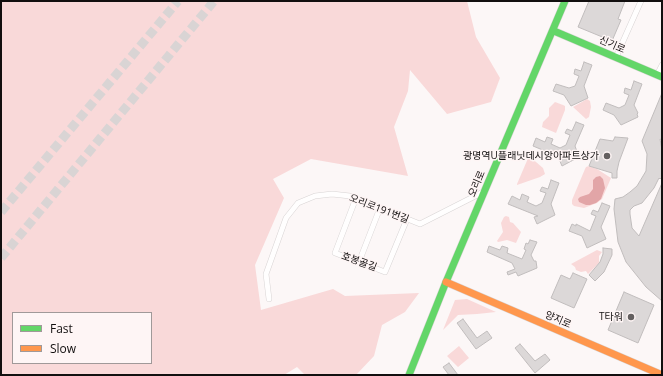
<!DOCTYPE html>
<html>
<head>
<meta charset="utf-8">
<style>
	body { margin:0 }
	#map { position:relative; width:663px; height:376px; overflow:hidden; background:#fcf7f7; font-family:"Open Sans",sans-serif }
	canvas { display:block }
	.frame { position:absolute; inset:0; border:2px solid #120f0f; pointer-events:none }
	.legend { position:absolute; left:12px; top:312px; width:140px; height:52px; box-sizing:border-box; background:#fef5f5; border:1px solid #a09999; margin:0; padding:5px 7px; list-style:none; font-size:12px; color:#120f0f }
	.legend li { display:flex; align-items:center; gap:8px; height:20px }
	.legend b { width:20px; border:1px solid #a09999 }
</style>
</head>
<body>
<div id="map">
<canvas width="663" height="376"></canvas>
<div class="frame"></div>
<ul class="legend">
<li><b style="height:5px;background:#63d668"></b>Fast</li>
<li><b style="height:5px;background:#ff974d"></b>Slow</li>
</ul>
</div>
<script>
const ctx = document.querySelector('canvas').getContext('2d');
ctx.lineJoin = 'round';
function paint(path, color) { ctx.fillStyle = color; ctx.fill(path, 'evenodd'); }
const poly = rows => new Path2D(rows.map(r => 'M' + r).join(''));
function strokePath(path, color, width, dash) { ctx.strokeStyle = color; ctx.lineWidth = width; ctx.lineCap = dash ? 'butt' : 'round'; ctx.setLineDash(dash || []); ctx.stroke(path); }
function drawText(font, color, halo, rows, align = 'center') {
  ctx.font = font + ' "Open Sans","Noto Sans KR",sans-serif'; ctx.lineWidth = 3; ctx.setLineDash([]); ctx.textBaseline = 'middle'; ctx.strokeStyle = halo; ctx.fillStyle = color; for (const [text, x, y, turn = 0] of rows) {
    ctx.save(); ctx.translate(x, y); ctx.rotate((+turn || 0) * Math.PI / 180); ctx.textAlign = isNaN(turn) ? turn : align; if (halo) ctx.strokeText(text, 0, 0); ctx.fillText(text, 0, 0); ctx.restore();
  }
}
paint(poly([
	[1,1,467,1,476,37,500,78,491,102,447,114,410,70,408,91,394,127,408,176,311,159,273,179,284,198,255,265,261,310,333,289,345,296,419,293,405,312,382,325,374,356,356,375,305,375,297,367,284,375,1,375],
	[13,313,151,313,151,363,13,363],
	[587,99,590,101,591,107,589,117,586,119,573,107],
	[555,102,563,105,565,106,565,110,556,133,542,127,543,122,549,116,549,108],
	[529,156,543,168,545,174,540,177,517,185,517,184],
	[589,166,597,169,611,178,602,199,597,203,584,208,574,206,572,204,572,200,585,169,586,167],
	[506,216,509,217,510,222,513,223,521,232,516,243,507,240,498,242,497,241,503,232,501,223,504,217],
	[597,250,602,252,599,256,599,263,588,274,586,271,581,272,576,270,575,267,571,264],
	[467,299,496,312,477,314,458,315,443,330,455,300],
	[459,346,469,358,458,367,447,356]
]), '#f9d9d9');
paint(poly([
	[600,176,603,179,605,188,601,199,596,203,590,205,586,205,579,202,578,199,580,197,589,194,593,189,593,180,596,177]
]), '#e2a5a7');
const building = poly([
	[589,1,625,1,618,19,621,20,612,41,578,27,589,1],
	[584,62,592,65,584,86,588,98,571,106,564,95,553,91,556,84,569,88,575,86,579,76,574,74,575,69,581,71,584,62],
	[634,81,642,84,634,105,638,113,637,114,638,117,621,125,614,115,603,110,606,103,619,108,625,105,629,95,624,93,625,88,631,90,634,81],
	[662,93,662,140,660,139,662,150,662,177,660,179,659,178,654,188,642,203,634,206,630,210,630,214,632,228,639,236,662,183,662,301,646,287,626,262,618,242,614,209,615,199,623,197,630,192,637,186,646,171,647,154,642,141,662,93],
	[576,122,584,125,575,146,579,157,562,166,559,159,562,158,533,146,536,138,545,142,547,137,553,139,551,144,560,148,566,145,570,135,565,133,567,129,572,131,576,122],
	[615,137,628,138,619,162,617,171,617,178,612,178,612,173,589,166,600,139,613,141,615,137],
	[551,180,559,183,551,204,555,215,537,224,534,217,538,216,508,204,512,196,520,200,522,194,529,197,527,202,536,206,542,203,546,193,540,191,542,187,548,189,551,180],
	[602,203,610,206,601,227,606,239,587,248,582,236,569,231,572,224,576,226,576,224,590,231,596,216,591,214,593,210,598,212,602,203],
	[530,240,537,242,531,255,534,261,536,261,537,268,518,276,516,272,508,275,507,272,515,269,512,263,487,252,489,246,500,250,502,246,508,248,507,253,522,259,526,250,524,249,526,243,528,244,530,240],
	[603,248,612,249,612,255,604,272,595,281,589,275,600,262,603,254,603,248],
	[573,273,587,279,574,308,551,298,561,275,570,279,573,273],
	[624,292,654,305,638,343,608,330,624,292],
	[463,319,477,338,487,331,492,338,476,349,457,323,463,319],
	[520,344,535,361,545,354,550,360,535,373,515,348,520,344],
	[449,363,458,375,449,375,443,367,449,363]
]);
paint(building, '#dcd8d8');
strokePath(building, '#c1bdbd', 1);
strokePath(poly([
	[1,212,178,1],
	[1,258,214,1]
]), '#d9d4d4', 9, [9, 4.5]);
const street = poly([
	[616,57,641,1],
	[657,75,662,65],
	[356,198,335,253,385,272,407,219],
	[359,262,380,208],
	[269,299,266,274,286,218,298,203,315,196,332,194,350,196,420,224,485,191]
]);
const fast = poly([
	[554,31,662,77],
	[409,375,446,282,565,1]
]);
const slow = poly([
	[446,282,662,375]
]);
strokePath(street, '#d8d4d4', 6);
strokePath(fast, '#d8d4d4', 8);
strokePath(slow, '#d8d4d4', 8);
strokePath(street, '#fffefe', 5);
strokePath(fast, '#63d668', 7);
strokePath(slow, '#ff974d', 7);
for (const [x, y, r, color] of [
	[607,156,4,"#646060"],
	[631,317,4,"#646060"]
]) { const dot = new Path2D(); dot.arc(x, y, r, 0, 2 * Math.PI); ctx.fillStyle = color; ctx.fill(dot); strokePath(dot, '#fef5f5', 1.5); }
drawText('10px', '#120f0f', '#fef5f5', [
	["신기로",612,45,23],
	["오리로",477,184,-67],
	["오리로191번길",379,209,21],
	["호봉골길",359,262,20],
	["양지로",558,320,23]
]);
drawText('10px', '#120f0f', '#fef5f5', [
	["광명역U플래닛데시앙아파트상가",599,156],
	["T타워",623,317]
], 'right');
</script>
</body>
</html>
